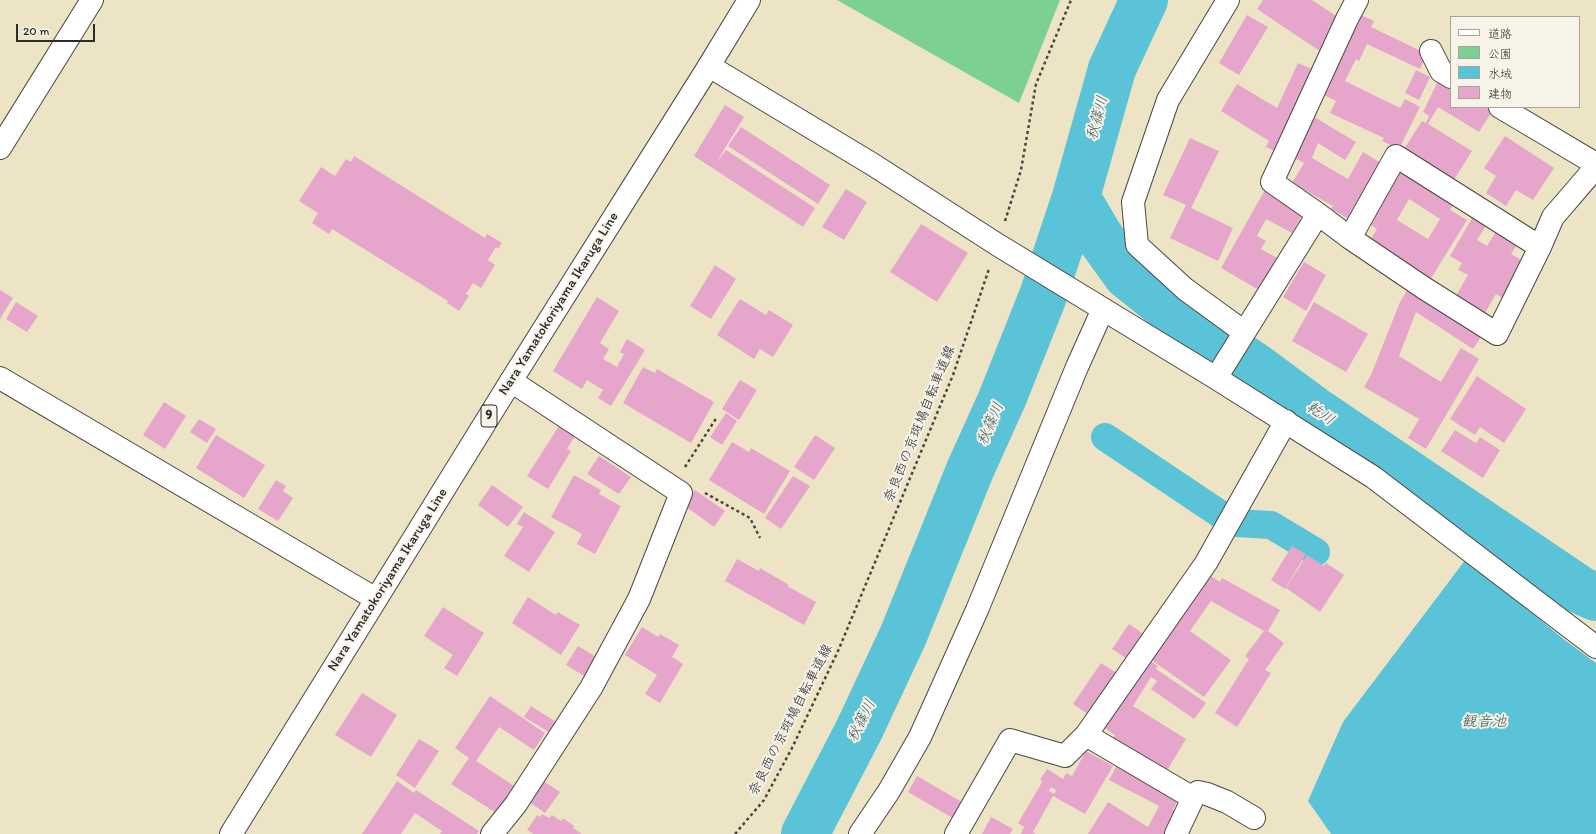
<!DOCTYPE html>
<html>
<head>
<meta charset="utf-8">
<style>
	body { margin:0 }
	#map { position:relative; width:1596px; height:834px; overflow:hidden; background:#ede4c5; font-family:Itim,"Klee One",sans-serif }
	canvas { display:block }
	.legend { position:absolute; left:1450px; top:16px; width:130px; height:92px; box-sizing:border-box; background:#f7f3e8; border:1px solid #a5a39c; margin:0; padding:5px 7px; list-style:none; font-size:12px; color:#2b2b2b }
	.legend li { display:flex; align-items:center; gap:8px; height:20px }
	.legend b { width:20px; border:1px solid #a5a39c }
	.scale { position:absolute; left:16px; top:24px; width:79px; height:18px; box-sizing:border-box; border:2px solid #2b2b2b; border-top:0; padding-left:5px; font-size:12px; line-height:14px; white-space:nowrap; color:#2b2b2b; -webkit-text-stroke:3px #f7f3e8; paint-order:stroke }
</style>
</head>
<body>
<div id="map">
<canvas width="1596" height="834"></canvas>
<ul class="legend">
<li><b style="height:5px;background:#fff"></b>道路</li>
<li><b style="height:11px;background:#7cd093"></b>公園</li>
<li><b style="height:11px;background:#5bc3d7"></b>水域</li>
<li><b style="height:11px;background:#e6a6cb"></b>建物</li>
</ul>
<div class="scale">20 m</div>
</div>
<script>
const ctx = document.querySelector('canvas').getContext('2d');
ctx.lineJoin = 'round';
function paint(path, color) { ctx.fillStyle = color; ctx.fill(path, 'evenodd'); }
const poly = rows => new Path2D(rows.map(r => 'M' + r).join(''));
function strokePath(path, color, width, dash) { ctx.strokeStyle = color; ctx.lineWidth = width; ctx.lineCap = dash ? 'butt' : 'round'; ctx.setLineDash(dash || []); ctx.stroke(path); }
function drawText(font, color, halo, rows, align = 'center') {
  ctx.font = font + ' Itim,"Klee One",sans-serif'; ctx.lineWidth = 4; ctx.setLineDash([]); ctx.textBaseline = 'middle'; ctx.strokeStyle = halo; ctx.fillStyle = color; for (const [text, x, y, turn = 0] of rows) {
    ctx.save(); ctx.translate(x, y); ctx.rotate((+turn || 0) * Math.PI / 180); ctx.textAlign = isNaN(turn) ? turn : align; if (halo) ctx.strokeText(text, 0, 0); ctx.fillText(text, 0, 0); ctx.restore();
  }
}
paint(poly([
	[837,0,1060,0,1019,103]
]), '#7cd093');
paint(poly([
	[1466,559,1566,641,1596,663,1596,834,1331,834,1308,801,1343,722]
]), '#5bc3d7');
strokePath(poly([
	[1105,437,1223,516,1237,523,1271,525,1316,552]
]), '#5bc3d7', 28);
strokePath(poly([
	[1076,197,1099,236,1127,275,1172,311,1257,368,1318,413,1580,590,1596,597],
	[805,834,859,730,903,636,970,470,1002,399,1043,296,1076,197,1112,69,1144,0]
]), '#5bc3d7', 48);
paint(poly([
	[1263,0,1312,0,1342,20,1321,52,1257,9],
	[1355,12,1374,21,1371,27,1427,54,1420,69,1367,44,1359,61,1356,59,1345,81,1400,108,1405,99,1420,107,1399,149,1382,141,1384,138,1330,113,1336,101,1316,91],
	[1247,15,1268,27,1239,75,1219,63],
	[1298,63,1318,72,1281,154,1266,147,1269,141,1221,111,1237,84,1277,108],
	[1416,70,1430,77,1419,100,1405,93],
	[1440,77,1451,84,1451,107,1488,107,1493,110,1479,132,1438,107,1428,124,1472,151,1452,183,1402,152,1422,121,1426,123,1429,116,1423,112],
	[725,105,744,117,716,163,726,150,815,208,803,227,694,156],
	[1311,115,1356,142,1345,160,1318,143,1312,158,1348,179,1363,152,1386,166,1354,222,1331,209,1333,206,1292,183,1304,163,1292,157],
	[741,127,830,185,818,204,728,146],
	[1505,136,1554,168,1533,200,1516,190,1506,206,1486,193,1496,176,1484,168],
	[1190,138,1219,151,1191,208,1233,228,1218,261,1170,238,1186,205,1163,195],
	[354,156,485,238,487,234,502,243,498,249,496,247,488,260,495,265,481,288,473,283,466,294,469,296,459,311,447,303,448,301,332,229,329,234,312,223,318,213,299,201,321,167,335,176,346,159,351,162],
	[1403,165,1457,198,1450,210,1467,220,1427,285,1367,245,1377,229,1368,223],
	[1409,199,1440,219,1428,239,1397,220],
	[1266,188,1305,210,1292,233,1266,219,1257,236,1266,241,1261,249,1277,258,1259,290,1221,268],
	[846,189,867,202,844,240,822,227],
	[1475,213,1489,221,1477,240,1487,246,1499,227,1520,240,1511,254,1525,262,1503,298,1496,294,1482,318,1453,301,1468,275,1458,270,1462,263,1450,256],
	[921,224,968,253,937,302,890,272],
	[1304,262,1326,275,1306,311,1283,297],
	[715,265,736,279,711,319,690,306],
	[1409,287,1483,334,1473,349,1416,312,1399,356,1441,382,1461,348,1479,359,1426,449,1408,438,1419,419,1364,387,1371,375,1400,302],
	[0,290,13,298,0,319],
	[597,297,619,311,600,343,609,349,603,359,617,367,624,354,620,352,627,339,645,350,611,406,598,398,603,390,587,380,582,389,553,371],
	[740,299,766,315,769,310,793,325,773,357,760,349,754,359,717,335],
	[16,302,38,316,27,332,6,319],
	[1314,302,1368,334,1346,372,1292,341],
	[643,367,655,373,657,369,714,402,691,443,623,403],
	[1477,376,1526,409,1504,443,1480,427,1475,435,1450,419],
	[740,380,757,390,739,420,722,409],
	[164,402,186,416,165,449,143,435],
	[726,413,737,421,722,445,710,437],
	[199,419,216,429,207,443,190,432],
	[559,426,575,436,567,449,571,451,548,489,527,476],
	[1455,430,1476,443,1480,437,1500,450,1483,478,1441,451],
	[216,435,265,465,244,498,196,468],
	[815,435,835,448,814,480,794,467],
	[732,442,749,452,751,448,790,471,764,514,709,480],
	[599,456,631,477,619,494,587,474],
	[574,475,601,490,599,494,621,506,595,554,577,544,582,534,551,517],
	[793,476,810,486,781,529,765,518],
	[276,480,286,486,283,491,293,498,278,521,258,509],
	[492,485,523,507,508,527,478,505],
	[695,490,725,511,714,527,685,506],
	[524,512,555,532,529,572,504,556,523,527,517,524],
	[1292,546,1306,554,1285,589,1271,580],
	[1307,555,1324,566,1326,563,1344,575,1320,612,1286,588],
	[737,559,759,571,760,568,789,585,787,586,816,602,804,625,725,581],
	[1206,573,1220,582,1222,578,1280,610,1268,631,1284,643,1265,670,1271,673,1237,727,1215,713,1249,659,1245,656,1264,631,1211,601,1190,631,1231,660,1204,697,1150,659],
	[528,597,556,615,558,612,580,625,561,655,512,623],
	[443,607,484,633,457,676,444,668,453,655,424,636],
	[1129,624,1145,635,1129,660,1112,649],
	[642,627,658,637,660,634,679,645,672,657,683,664,660,703,645,694,657,675,625,655],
	[578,646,598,658,586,677,566,665],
	[1143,657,1158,666,1156,669,1206,703,1194,719,1151,689,1157,681,1151,677,1133,706,1186,739,1166,772,1113,739,1115,735,1100,725],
	[1101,663,1120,675,1092,717,1073,704],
	[362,693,397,715,371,757,335,735],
	[490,696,545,733,534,750,499,727,476,761,519,789,501,816,451,784,469,758,455,748],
	[531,706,559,724,552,734,524,717],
	[419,739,439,751,415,788,396,775],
	[1086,751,1113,766,1085,814,1053,796,1033,832,1036,834,1021,834,1024,827,1018,823,1040,786,1042,781,1040,780,1047,769,1063,779,1066,773,1072,776],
	[1051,787,1056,790,1054,794,1049,791],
	[1118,763,1180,795,1173,810,1183,815,1173,834,1088,834,1108,802,1148,827,1159,806,1109,780],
	[917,776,967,805,958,821,908,792],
	[542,780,560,792,545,813,528,801],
	[397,781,414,793,416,790,479,831,477,834,440,834,442,831,415,813,401,834,362,834],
	[542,814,549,818,552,815,561,821,563,818,574,826,573,828,582,834,534,834,527,830,537,815,540,817],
	[991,817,1013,829,1010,834,982,834]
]), '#e6a6cb');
const minor = poly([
	[1228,0,1168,100,1133,202,1137,245,1185,289,1244,332],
	[1431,51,1441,71,1451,77],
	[709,66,872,164,998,245,1216,378,1373,477,1596,647],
	[1500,107,1596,164],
	[0,148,92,0],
	[1318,214,1350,238,1424,288,1497,334,1540,247,1553,217,1596,167],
	[1350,238,1396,156,1540,247],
	[0,378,376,599],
	[1216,378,1318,214,1272,182,1347,19,1357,0],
	[1086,735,1193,798,1176,834],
	[1193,798,1198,792,1207,794,1227,802,1254,818],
	[492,834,516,804,591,688,639,599,681,493,511,381],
	[860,834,889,791,920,737,977,610,1077,367,1103,309],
	[956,834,1010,740,1065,756,1086,735,1206,563,1286,421]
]);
const primary = poly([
	[231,834,511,381,709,66,749,0]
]);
strokePath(minor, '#484742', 24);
strokePath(primary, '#484742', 24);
strokePath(poly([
	[1005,221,1021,170,1036,84,1071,0],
	[685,467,717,417],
	[705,493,750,518,760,538],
	[735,834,764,800,792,748,838,651,953,375,989,269]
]), '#484742', 2.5, [3, 3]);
strokePath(minor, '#fff', 22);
strokePath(primary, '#fff', 22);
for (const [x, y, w] of [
	[489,416,16]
]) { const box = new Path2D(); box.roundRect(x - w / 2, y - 11, w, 22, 3); ctx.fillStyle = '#f7f3e8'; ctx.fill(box); strokePath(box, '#2b2b2b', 1); }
drawText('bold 13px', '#2b2b2b', null, [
	["9",489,416]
]);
drawText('14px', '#2b2b2b', '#f7f3e8', [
	["Nara Yamatokoriyama Ikaruga Line",559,304,-58],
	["奈良西の京斑鳩自転車道線",920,424,-68],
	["Nara Yamatokoriyama Ikaruga Line",388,580,-58],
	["奈良西の京斑鳩自転車道線",791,720,-63]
]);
drawText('italic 15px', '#39595f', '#f7f3e8', [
	["秋篠川",1098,118,-75],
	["乾川",1320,414,34],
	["秋篠川",991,424,-67],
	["秋篠川",862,721,-64],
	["観音池",1484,722]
]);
</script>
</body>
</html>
